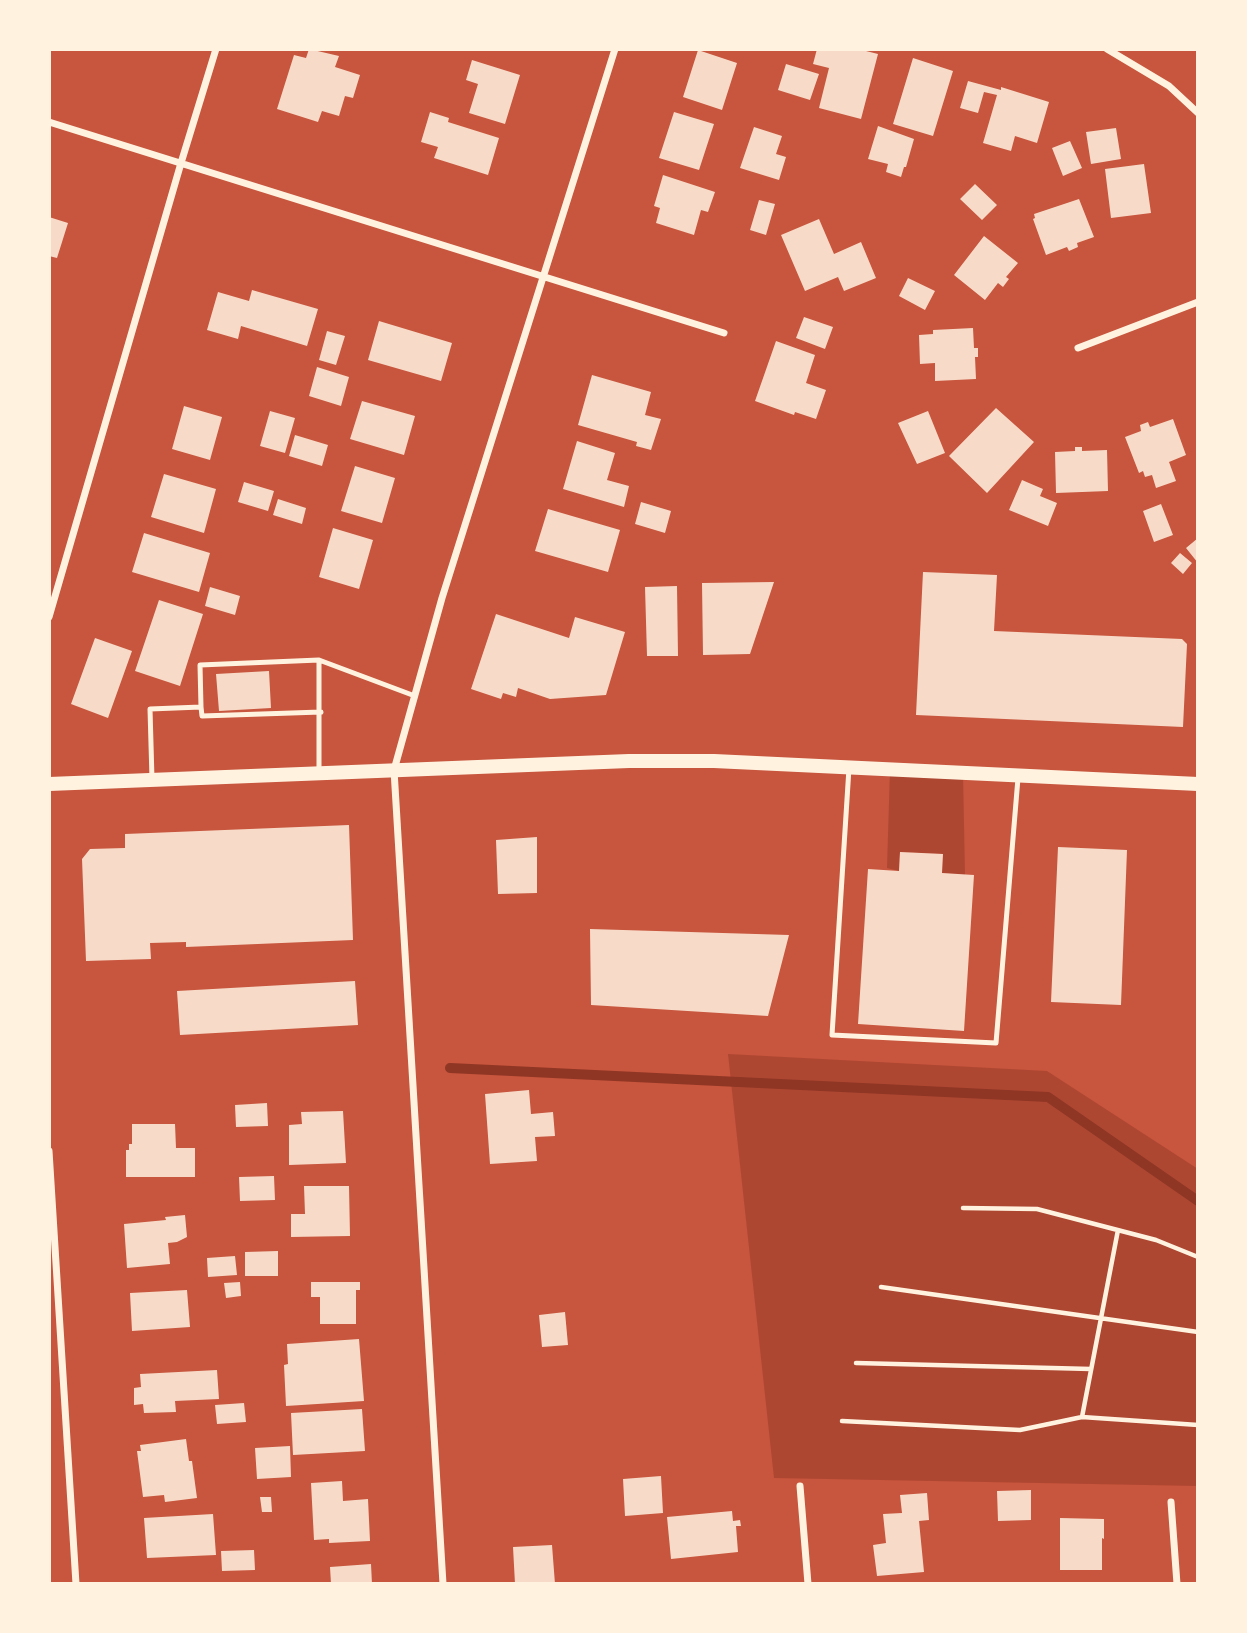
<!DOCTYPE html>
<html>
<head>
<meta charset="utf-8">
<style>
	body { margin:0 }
	#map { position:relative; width:1247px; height:1633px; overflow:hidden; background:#c8553d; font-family:"Open Sans",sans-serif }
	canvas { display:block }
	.frame { position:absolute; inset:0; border:51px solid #fff3e0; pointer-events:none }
</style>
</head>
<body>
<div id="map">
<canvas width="1247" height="1633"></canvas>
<div class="frame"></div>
</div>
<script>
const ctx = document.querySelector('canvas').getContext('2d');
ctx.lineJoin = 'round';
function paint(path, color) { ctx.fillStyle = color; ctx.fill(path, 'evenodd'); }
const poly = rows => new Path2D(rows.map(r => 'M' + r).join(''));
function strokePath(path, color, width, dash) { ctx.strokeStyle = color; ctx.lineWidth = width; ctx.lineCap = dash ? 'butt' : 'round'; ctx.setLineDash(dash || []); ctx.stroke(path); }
paint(poly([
	[890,769,963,773,965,875,942,873,942,854,900,852,899,871,887,868],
	[728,1054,1047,1071,1198,1169,1198,1486,774,1478]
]), '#ae4732');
strokePath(poly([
	[450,1068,1048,1097,1198,1201]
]), '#8f3625', 10);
paint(poly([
	[309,49,339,56,335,67,360,75,353,98,345,96,339,116,322,111,318,122,277,109,294,55,306,58],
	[817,49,858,49,878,54,861,119,819,108,829,68,813,64],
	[698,50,737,63,722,110,683,97],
	[913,58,953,71,933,136,893,124],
	[472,60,520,75,505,124,469,113,478,84,466,80],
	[786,64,819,74,810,100,778,90],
	[968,81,1001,90,1001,87,1049,102,1037,143,1015,136,1011,151,983,143,997,95,984,92,978,113,960,108],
	[430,112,449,118,448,122,499,138,488,175,434,158,438,147,421,142],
	[674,112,714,124,699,170,659,158],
	[878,126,914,139,906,167,904,167,901,177,886,172,888,164,868,159],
	[754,127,782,136,776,154,786,157,779,180,740,168],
	[1116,128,1121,159,1091,164,1086,132],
	[1070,141,1082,168,1063,176,1052,148],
	[1144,164,1151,213,1111,218,1105,169],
	[663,175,715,192,708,212,701,210,694,235,656,223,660,208,654,206],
	[975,184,997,205,982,220,960,199],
	[1079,199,1094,237,1077,243,1078,247,1069,251,1067,247,1046,255,1033,219,1035,218,1034,214],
	[759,200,775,204,766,235,750,230],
	[49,217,68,223,57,258,49,256],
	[819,219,834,254,861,242,876,278,844,291,838,277,805,291,781,235],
	[984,236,1018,263,1006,277,1009,279,1003,287,998,283,985,300,954,275],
	[908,278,935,291,925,310,899,296],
	[252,290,318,309,307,346,241,326,238,339,207,330,218,292,249,301],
	[804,317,833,327,825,349,796,338],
	[379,321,452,343,441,381,368,360],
	[973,328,974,348,978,348,978,357,975,357,976,379,935,381,935,363,920,364,919,335,933,334,933,330],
	[327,331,345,336,336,365,319,360],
	[776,341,815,355,806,383,826,390,816,419,795,412,794,415,755,401],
	[317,367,349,377,341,406,309,396],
	[592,375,651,392,645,415,661,419,651,450,636,446,637,442,578,425],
	[362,401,415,416,404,455,350,439],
	[184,406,222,417,210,460,172,449],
	[996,408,1034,442,987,493,949,456],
	[270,411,295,418,285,453,260,446],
	[928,411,945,453,917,464,898,423],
	[1173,419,1186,455,1169,462,1176,481,1156,488,1152,475,1145,477,1143,471,1139,473,1125,437,1141,431,1140,425,1148,422,1150,427],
	[295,435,328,445,322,466,289,456],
	[577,441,615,453,607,480,629,486,624,507,563,489],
	[1075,447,1082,447,1082,451,1107,450,1108,491,1056,493,1055,452,1075,451],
	[355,466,395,478,382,523,341,511],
	[164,474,216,489,204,533,151,517],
	[1022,480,1043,489,1040,496,1057,503,1048,526,1009,510],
	[244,482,274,491,268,511,238,502],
	[278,499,306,508,302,524,273,515],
	[641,502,671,511,665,533,635,524],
	[1161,504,1173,535,1154,542,1143,511],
	[548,509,620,530,608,572,535,551],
	[333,528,373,540,359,589,319,577],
	[144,533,210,553,199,592,132,572],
	[1198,538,1198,563,1186,548],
	[1180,553,1192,563,1183,574,1171,563],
	[923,572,997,575,994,631,1182,639,1187,644,1183,727,916,715],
	[774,582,750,654,703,655,702,583],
	[677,586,678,656,647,656,645,587],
	[210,587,240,596,235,615,205,606],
	[159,600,203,614,180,686,135,671],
	[496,614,569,638,575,617,625,632,606,695,550,699,518,688,516,697,503,693,501,699,471,689],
	[95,638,132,651,108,718,71,704],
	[269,671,271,708,219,711,216,674],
	[349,825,353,940,186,947,186,942,150,943,151,959,86,961,82,859,90,849,125,848,125,834],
	[537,837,537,893,498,894,496,840],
	[1058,847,1127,850,1121,1005,1051,1002],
	[900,852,943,854,942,873,974,875,964,1031,858,1024,868,869,899,871],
	[590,929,789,935,768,1016,591,1005],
	[355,981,358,1025,180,1035,177,991],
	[529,1090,531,1114,553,1112,555,1136,535,1137,537,1161,490,1164,485,1094],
	[267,1103,268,1126,236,1127,235,1105],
	[343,1111,346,1163,289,1165,289,1125,302,1124,301,1112],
	[132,1124,175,1124,176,1148,195,1148,195,1177,126,1177,126,1150,129,1150,129,1144,132,1144],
	[274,1176,275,1200,240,1201,239,1177],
	[304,1186,349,1186,350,1236,291,1237,291,1214,305,1214],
	[185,1215,187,1237,177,1242,168,1243,170,1264,127,1268,124,1224,166,1220,165,1217],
	[278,1251,278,1276,245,1276,245,1252],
	[235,1256,237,1275,208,1277,207,1258],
	[240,1282,241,1296,226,1298,224,1283],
	[311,1282,360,1282,360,1290,356,1290,356,1324,320,1324,320,1297,311,1297],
	[187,1290,190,1327,132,1331,130,1293],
	[565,1312,568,1345,542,1347,539,1315],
	[359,1339,364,1401,286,1406,284,1365,288,1364,287,1344],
	[217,1370,219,1399,175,1401,176,1412,144,1413,143,1404,134,1405,134,1388,141,1387,140,1374],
	[244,1403,246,1422,217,1424,215,1405],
	[362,1409,365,1451,293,1455,291,1413],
	[186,1439,189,1461,192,1461,197,1498,165,1502,164,1495,143,1497,137,1451,141,1451,140,1445],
	[290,1446,291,1477,257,1479,255,1448],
	[661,1476,663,1513,625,1516,623,1479],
	[342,1481,343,1501,368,1499,370,1541,329,1543,329,1539,314,1540,311,1483],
	[1031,1490,1031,1520,998,1521,997,1491],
	[927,1493,929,1520,919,1521,924,1572,877,1576,873,1545,886,1543,883,1514,902,1513,900,1495],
	[260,1497,271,1497,272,1512,262,1512],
	[732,1511,733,1521,740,1520,741,1526,736,1526,738,1552,671,1559,667,1517],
	[213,1514,216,1555,147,1558,144,1518],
	[1060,1518,1104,1519,1104,1539,1102,1538,1102,1570,1060,1570],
	[552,1545,555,1584,515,1584,513,1547],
	[254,1550,255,1570,222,1571,221,1551],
	[371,1564,372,1584,331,1584,330,1567]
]), '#f7dbc8');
strokePath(poly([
	[963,1208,1037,1209,1156,1240,1198,1257],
	[881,1287,1198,1332],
	[856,1363,1091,1369],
	[1082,1417,1118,1230],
	[842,1421,1020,1430,1082,1417,1198,1425]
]), '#fff3e0', 4.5);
strokePath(poly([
	[201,707,202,716,321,712],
	[849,768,832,1035,996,1043,1018,778],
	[319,770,319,660],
	[152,779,150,709,201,707,200,665,319,660,415,696]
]), '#fff3e0', 5);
strokePath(poly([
	[1107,49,1169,86,1198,113],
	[49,122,724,333],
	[1078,348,1198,302],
	[49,617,181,163,216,49],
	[49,1151,76,1584],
	[800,1486,808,1584],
	[1171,1502,1177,1584],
	[443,1584,394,770,442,598,615,49]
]), '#fff3e0', 7);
strokePath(poly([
	[49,784,629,761,714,761,1198,784]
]), '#fff3e0', 14);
</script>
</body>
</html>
